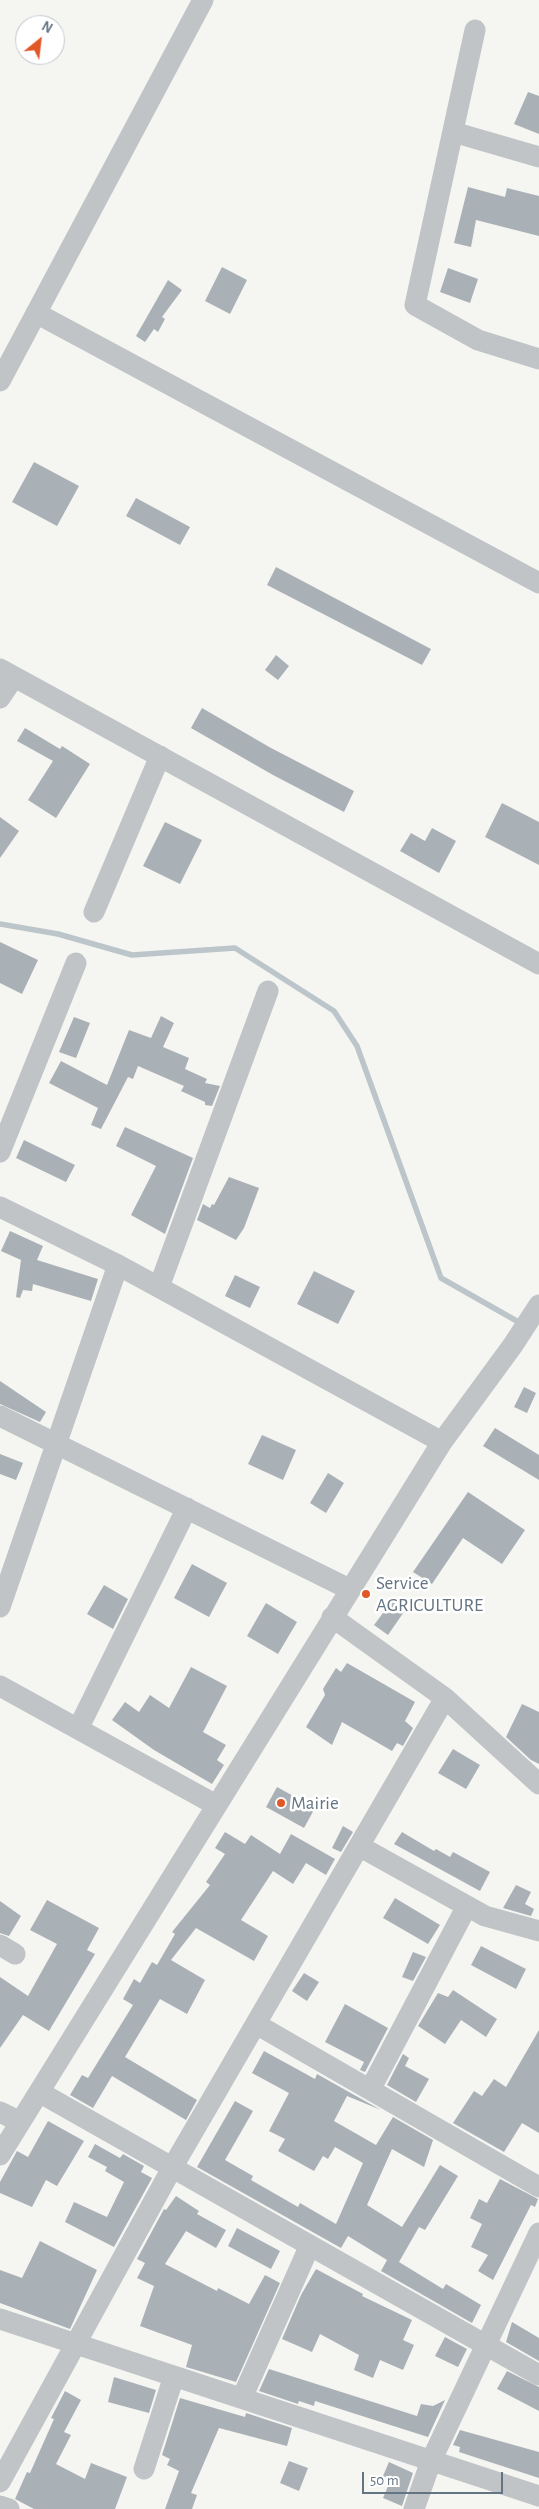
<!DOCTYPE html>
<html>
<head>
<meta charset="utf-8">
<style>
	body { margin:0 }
	#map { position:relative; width:539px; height:2509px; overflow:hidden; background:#f5f5f2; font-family:"Alegreya Sans",sans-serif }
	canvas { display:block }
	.north { position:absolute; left:15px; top:15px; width:50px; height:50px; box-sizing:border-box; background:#fff; border:1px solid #c1c7cd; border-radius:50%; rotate:29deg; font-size:14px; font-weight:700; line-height:20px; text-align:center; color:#647482 }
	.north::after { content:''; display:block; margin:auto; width:18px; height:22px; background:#e15826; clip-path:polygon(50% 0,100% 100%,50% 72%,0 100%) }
	.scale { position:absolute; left:362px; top:2472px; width:141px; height:22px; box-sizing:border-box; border:2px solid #647482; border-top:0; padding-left:6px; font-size:15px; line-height:18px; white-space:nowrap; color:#647482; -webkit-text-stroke:4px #fff; paint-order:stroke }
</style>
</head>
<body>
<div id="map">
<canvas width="539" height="2509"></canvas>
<div class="north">N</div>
<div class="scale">50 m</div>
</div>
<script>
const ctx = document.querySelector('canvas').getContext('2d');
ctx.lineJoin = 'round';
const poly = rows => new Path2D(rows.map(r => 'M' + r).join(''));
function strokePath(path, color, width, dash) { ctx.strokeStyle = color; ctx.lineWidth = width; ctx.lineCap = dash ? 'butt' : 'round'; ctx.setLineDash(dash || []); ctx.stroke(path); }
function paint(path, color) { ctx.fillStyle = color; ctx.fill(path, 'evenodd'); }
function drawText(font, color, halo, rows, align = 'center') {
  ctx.font = font + ' "Alegreya Sans",sans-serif'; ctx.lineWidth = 5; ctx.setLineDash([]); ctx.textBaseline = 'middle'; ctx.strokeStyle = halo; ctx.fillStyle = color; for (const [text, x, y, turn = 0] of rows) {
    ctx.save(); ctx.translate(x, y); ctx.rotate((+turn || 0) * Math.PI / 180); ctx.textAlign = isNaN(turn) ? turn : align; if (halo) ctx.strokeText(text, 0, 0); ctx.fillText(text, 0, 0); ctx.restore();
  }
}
strokePath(poly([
	[0,924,58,934,132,955,235,948,334,1011,357,1046,441,1278,522,1324]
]), '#bbc5ca', 5.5);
paint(poly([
	[528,92,539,96,539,134,514,124],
	[468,187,505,197,507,188,539,196,539,236,476,220,471,247,454,243],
	[222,267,247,280,230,314,205,301],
	[448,268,478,279,470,303,440,292],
	[168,280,182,290,162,317,165,319,158,332,154,329,145,342,136,336],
	[34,462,79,486,57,526,12,502],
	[136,498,190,527,180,545,126,516],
	[276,567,431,649,422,665,267,585],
	[276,655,289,666,278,680,265,670],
	[202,708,271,748,354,791,344,812,273,775,191,728],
	[25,728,60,749,62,746,90,764,56,818,28,800,53,761,17,741],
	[502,803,539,822,539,865,485,837],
	[0,817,19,831,0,858],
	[165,822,202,840,180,884,143,866],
	[432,828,456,841,439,873,400,851,411,833,425,841],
	[0,942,38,960,22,994,0,983],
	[161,1016,174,1023,163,1047,189,1058,185,1069,207,1079,205,1083,220,1086,212,1106,205,1105,205,1102,181,1091,184,1086,138,1066,133,1079,128,1077,101,1129,91,1125,98,1108,49,1083,61,1061,107,1085,129,1030,151,1038],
	[74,1017,90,1023,76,1058,59,1052],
	[125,1127,193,1158,165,1234,131,1215,156,1166,116,1146],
	[24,1140,75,1165,66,1182,16,1158],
	[229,1177,259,1188,244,1228,236,1240,197,1220,203,1204,210,1208,212,1204,214,1205],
	[10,1231,43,1246,37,1260,98,1279,91,1301,33,1284,32,1291,23,1290,20,1298,16,1297,21,1260,1,1251],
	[314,1271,355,1291,338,1324,297,1304],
	[235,1275,260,1287,250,1308,225,1296],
	[0,1381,46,1412,40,1422,0,1404],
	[524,1387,536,1393,527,1413,514,1407],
	[495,1428,539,1455,539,1480,483,1446],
	[262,1435,296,1450,283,1480,248,1464],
	[0,1454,23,1463,16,1480,0,1474],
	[328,1473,344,1483,326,1513,310,1503],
	[468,1492,525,1530,502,1564,463,1538,432,1584,413,1572],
	[192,1564,227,1583,209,1617,174,1598],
	[104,1585,128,1599,113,1629,87,1614],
	[395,1597,408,1606,388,1635,374,1625],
	[266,1603,297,1622,278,1654,247,1636],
	[347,1663,415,1702,405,1721,413,1728,403,1746,397,1743,392,1751,342,1722,332,1745,306,1727,325,1695,323,1689,336,1668,341,1672],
	[191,1667,227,1686,203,1732,226,1745,217,1760,224,1765,212,1784,154,1750,112,1720,125,1702,139,1712,150,1695,169,1708],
	[522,1704,539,1712,539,1764,531,1760,506,1737],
	[453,1749,480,1765,466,1789,438,1773],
	[277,1787,315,1808,304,1828,266,1807],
	[343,1826,353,1832,341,1852,332,1848],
	[225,1832,245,1844,251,1835,280,1854,291,1834,335,1859,326,1875,306,1863,293,1884,273,1871,241,1920,268,1936,254,1961,196,1928,171,1960,205,1980,187,2014,160,1999,125,2057,197,2100,186,2120,112,2076,93,2108,70,2095,82,2075,88,2078,133,2005,123,1999,134,1979,140,1983,152,1962,157,1965,175,1934,172,1932,210,1885,206,1882,225,1854,215,1848],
	[402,1832,434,1851,436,1849,450,1857,453,1852,490,1872,480,1891,394,1844],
	[516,1885,531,1892,525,1904,534,1909,531,1916,503,1908],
	[395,1898,440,1925,428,1944,383,1918],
	[47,1900,99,1928,87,1950,95,1954,49,2031,23,2015,0,2048,0,1977,28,1996,57,1944,30,1930],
	[0,1901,21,1916,9,1936,0,1933],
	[481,1946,526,1969,516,1989,471,1965],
	[413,1952,426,1957,413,1981,402,1977],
	[304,1973,319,1982,307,2001,292,1991],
	[453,1990,497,2019,486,2037,461,2020,445,2044,418,2026,438,1993,448,1997],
	[345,2004,388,2028,365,2072,360,2070,364,2062,325,2042],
	[539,2030,539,2133,522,2123,504,2152,453,2123,474,2091,482,2096,494,2079,506,2087],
	[264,2051,315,2079,317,2074,381,2110,347,2096,334,2121,376,2145,393,2117,433,2140,424,2167,392,2149,367,2205,402,2227,440,2165,458,2176,425,2230,419,2227,399,2262,443,2289,446,2284,481,2305,472,2323,381,2271,387,2260,348,2236,341,2248,197,2167,235,2101,253,2111,225,2160,253,2176,251,2180,298,2207,300,2203,336,2224,363,2163,335,2147,328,2159,323,2156,314,2171,278,2151,285,2139,269,2131,289,2093,252,2073],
	[403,2054,409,2058,405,2066,429,2079,416,2102,387,2085],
	[48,2121,84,2141,57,2186,46,2180,32,2207,0,2193,0,2182,17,2151,28,2157],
	[95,2144,120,2158,123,2154,144,2166,141,2172,152,2178,114,2247,65,2222,74,2202,107,2217,124,2182,105,2171,107,2167,88,2157],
	[500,2179,538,2199,535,2207,531,2205,493,2280,478,2271,488,2255,471,2247,482,2224,470,2218,479,2199,487,2203],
	[176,2196,199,2211,197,2214,226,2230,216,2248,186,2231,165,2264,217,2291,218,2288,249,2304,265,2275,280,2283,236,2382,186,2367,192,2345,140,2326,154,2286,137,2278,145,2263,137,2259,164,2209,166,2210],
	[237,2228,280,2251,271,2269,228,2246],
	[40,2241,97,2270,70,2329,0,2303,0,2270,22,2278],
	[316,2269,363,2294,362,2296,412,2320,403,2340,414,2345,403,2370,380,2360,373,2378,354,2370,359,2355,320,2334,312,2352,282,2339,301,2295],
	[512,2322,539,2338,539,2361,506,2342],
	[445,2337,467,2349,458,2367,435,2356],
	[269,2369,417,2416,421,2404,433,2406,445,2400,428,2437,315,2401,314,2406,299,2401,298,2404,259,2391],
	[507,2371,539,2387,539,2411,497,2389],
	[114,2377,156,2390,149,2413,108,2402],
	[65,2391,81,2400,64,2432,71,2435,56,2464,85,2479,91,2463,127,2477,115,2509,34,2509,15,2499,27,2472,30,2473,54,2419,51,2418],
	[180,2398,245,2417,246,2413,292,2428,287,2446,219,2428,191,2493,197,2495,192,2509,165,2509,179,2471,167,2465,170,2459,162,2455],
	[460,2430,539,2452,539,2478,459,2452,460,2447,453,2445],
	[289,2461,308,2468,299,2491,280,2483],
	[389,2462,413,2473,402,2506,383,2498,391,2479,383,2476]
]), '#aab1b6');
strokePath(poly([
	[475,30,415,305,478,340,539,359],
	[453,132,539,157],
	[36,313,539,583],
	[0,381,203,0],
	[0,669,539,964],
	[0,698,14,677],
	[94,912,160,756],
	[0,1152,76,963],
	[0,1207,118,1265,442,1442],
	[159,1287,268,991],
	[0,1416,349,1589],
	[0,1607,118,1265],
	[332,1617,445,1698,539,1784],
	[0,1686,216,1805],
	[78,1729,187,1508],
	[359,1846,485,1916,539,1931],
	[0,1945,15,1954],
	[256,2024,539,2187],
	[371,2088,467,1906],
	[39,2092,539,2375],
	[0,2112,20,2122],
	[0,2155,442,1442,513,1345,539,1305],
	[0,2319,539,2496],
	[242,2398,310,2245],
	[144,2469,174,2376],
	[0,2482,172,2168,445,1698],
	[0,2506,9,2509],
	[414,2509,431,2461,539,2233]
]), '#c0c4c7', 21);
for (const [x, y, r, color] of [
	[366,1594,5,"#e15826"],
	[281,1803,5,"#e15826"]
]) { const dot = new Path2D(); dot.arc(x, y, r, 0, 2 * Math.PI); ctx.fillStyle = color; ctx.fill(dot); strokePath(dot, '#fff', 2); }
drawText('19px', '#647482', '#fff', [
	["Service",376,1583],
	["AGRICULTURE",376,1605],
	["Mairie",291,1803]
], 'left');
</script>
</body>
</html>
